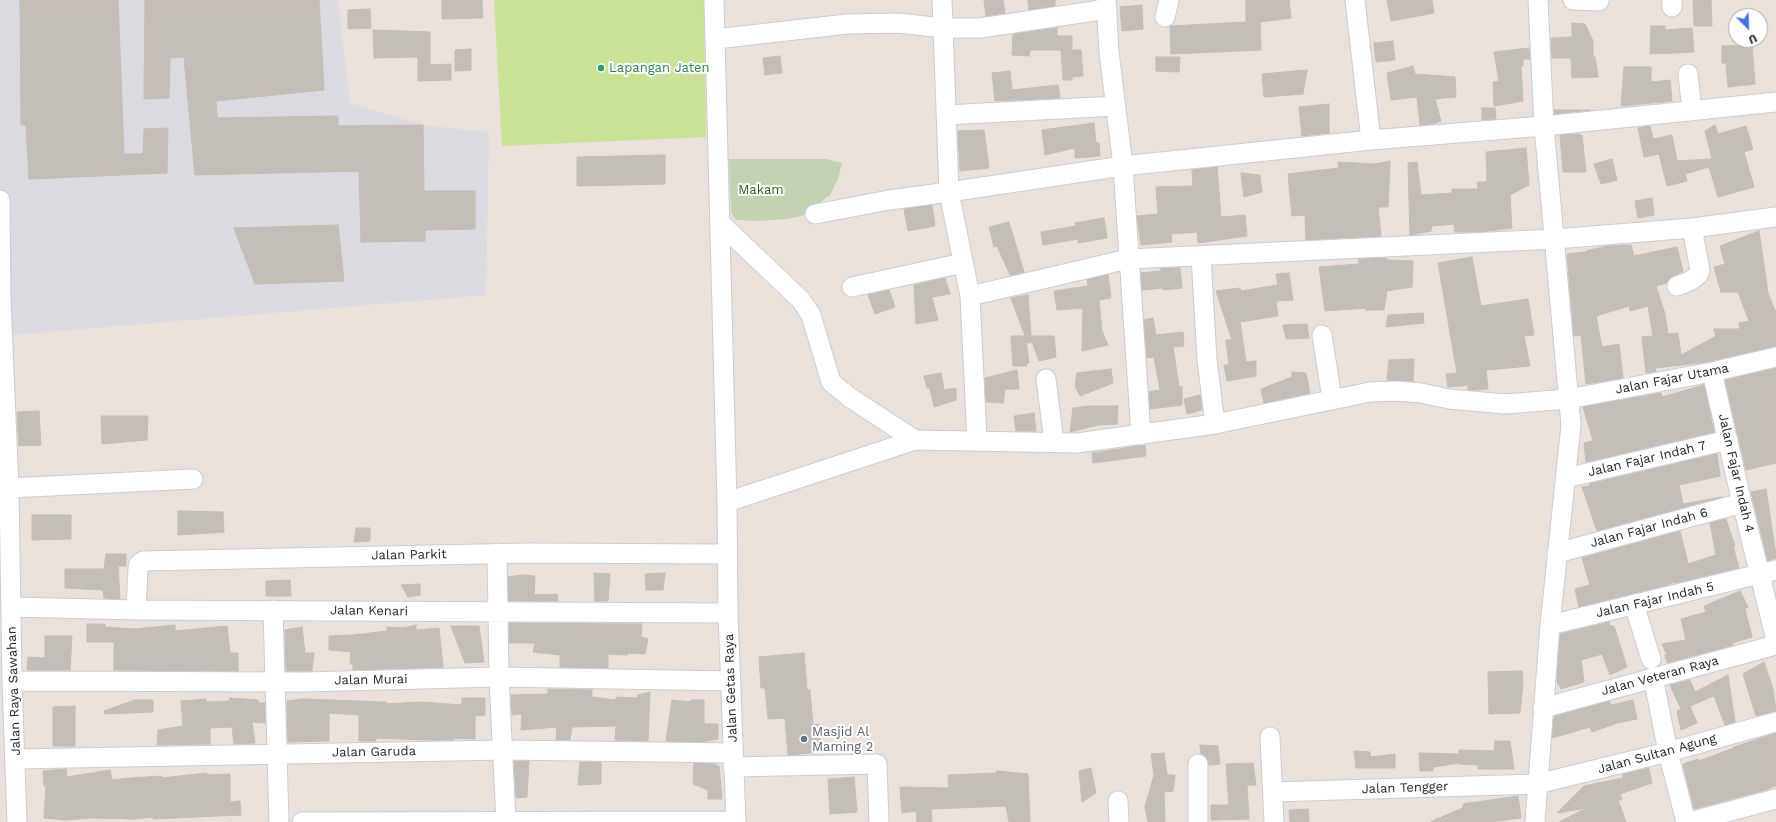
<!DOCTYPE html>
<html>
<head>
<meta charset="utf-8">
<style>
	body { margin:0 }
	#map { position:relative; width:1776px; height:822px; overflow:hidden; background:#e9e1da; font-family:"Work Sans",sans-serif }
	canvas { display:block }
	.north { position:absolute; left:1728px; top:8px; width:40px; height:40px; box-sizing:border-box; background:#fff; border:1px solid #a9a9a9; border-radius:50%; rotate:157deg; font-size:11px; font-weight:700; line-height:16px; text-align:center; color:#272727 }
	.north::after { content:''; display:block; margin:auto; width:14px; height:18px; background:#4574ea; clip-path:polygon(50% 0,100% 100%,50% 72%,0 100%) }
</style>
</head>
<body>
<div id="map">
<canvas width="1776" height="822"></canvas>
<div class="north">U</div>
</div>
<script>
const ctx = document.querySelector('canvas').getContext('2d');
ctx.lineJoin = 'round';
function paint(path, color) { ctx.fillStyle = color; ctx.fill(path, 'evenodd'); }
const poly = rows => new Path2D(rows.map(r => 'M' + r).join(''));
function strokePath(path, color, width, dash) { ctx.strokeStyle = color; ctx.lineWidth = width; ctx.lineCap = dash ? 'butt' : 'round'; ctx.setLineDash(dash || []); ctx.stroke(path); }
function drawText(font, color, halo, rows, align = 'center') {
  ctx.font = font + ' "Work Sans",sans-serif'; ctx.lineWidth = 4; ctx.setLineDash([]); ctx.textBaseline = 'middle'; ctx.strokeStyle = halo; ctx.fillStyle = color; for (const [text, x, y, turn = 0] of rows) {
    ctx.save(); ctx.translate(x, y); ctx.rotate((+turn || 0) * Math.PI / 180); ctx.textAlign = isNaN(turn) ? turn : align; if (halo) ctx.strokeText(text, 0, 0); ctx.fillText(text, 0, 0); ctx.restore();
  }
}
paint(poly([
	[0,0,338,0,350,103,423,125,489,132,486,295,0,336]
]), '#dbdae1');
paint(poly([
	[729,159,826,159,842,163,838,179,830,195,802,216,786,219,758,221,736,220,731,212]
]), '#c4d1b2');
paint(poly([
	[494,0,704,0,706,137,502,146]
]), '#c9e296');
const building = poly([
	[20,0,118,0,124,154,143,154,144,129,168,128,167,173,29,179,26,125,21,125,20,0],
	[145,0,319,0,324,90,216,101,217,118,338,116,338,126,423,125,424,191,475,191,475,229,425,230,425,241,361,242,359,171,195,175,184,57,170,58,169,98,144,99,145,0],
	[442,0,482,0,483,18,442,19,442,0],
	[984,0,1003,0,1005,13,986,16,984,0],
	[1028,0,1055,0,1055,6,1029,10,1028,0],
	[1246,0,1289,0,1291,18,1260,22,1261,50,1171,54,1170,26,1246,22,1246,0],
	[1387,0,1432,0,1434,13,1391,21,1387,0],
	[1693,0,1711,0,1712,26,1694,26,1693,0],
	[1142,5,1143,29,1122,31,1120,7,1142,5],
	[370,9,371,28,348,29,348,10,370,9],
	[1572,23,1585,24,1593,41,1593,57,1595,57,1598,77,1572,78,1571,58,1552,58,1551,38,1572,37,1572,23],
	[1651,26,1665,26,1665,30,1692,28,1694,52,1650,54,1651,26],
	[1057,28,1057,36,1072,36,1072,50,1081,50,1083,76,1072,77,1072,80,1063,80,1061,50,1030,50,1029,56,1012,55,1013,34,1057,28],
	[373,30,430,32,430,65,451,64,451,80,418,81,418,57,374,58,373,30],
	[1393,41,1395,60,1376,62,1374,43,1393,41],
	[1752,45,1755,84,1728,87,1726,63,1722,63,1722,46,1752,45],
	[1529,48,1530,59,1523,59,1523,66,1521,66,1523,101,1494,106,1493,82,1499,81,1494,52,1529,48],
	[471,49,471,70,455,71,455,50,471,49],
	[780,56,782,73,765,75,763,58,780,56],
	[1156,57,1180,57,1179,72,1156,71,1156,57],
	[1413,66,1415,74,1455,77,1456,97,1435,99,1441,121,1432,124,1420,125,1417,97,1391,100,1387,73,1413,66],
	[1624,67,1651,67,1651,82,1670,80,1672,101,1621,106,1624,67],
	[1307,70,1303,94,1264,97,1262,74,1307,70],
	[1010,71,1012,90,1058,85,1060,98,995,101,992,73,1010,71],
	[1329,104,1329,133,1302,136,1299,107,1329,104],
	[1482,108,1495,108,1496,119,1482,120,1482,108],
	[1554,110,1591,110,1554,114,1554,110],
	[1094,123,1096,143,1099,143,1100,156,1075,158,1075,148,1045,155,1042,130,1094,123],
	[1715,125,1718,134,1746,126,1753,149,1744,152,1754,187,1718,197,1709,167,1685,174,1687,181,1667,186,1659,154,1644,157,1638,128,1650,126,1653,139,1672,135,1677,161,1712,159,1705,131,1715,125],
	[984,130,989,168,960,171,958,131,984,130],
	[1578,134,1578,135,1582,135,1586,172,1563,172,1560,135,1578,134],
	[1526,148,1529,185,1510,195,1512,228,1480,232,1455,232,1454,224,1432,226,1431,231,1410,235,1408,163,1417,162,1421,195,1452,193,1452,189,1478,189,1477,182,1487,182,1486,152,1526,148],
	[665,155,665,184,577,186,577,157,665,155],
	[1612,159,1617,180,1601,184,1594,164,1612,159],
	[1390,161,1388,207,1378,207,1381,236,1306,240,1305,215,1292,216,1288,174,1339,168,1338,162,1375,164,1390,161],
	[1217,167,1221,217,1245,215,1247,236,1198,243,1197,232,1171,234,1172,242,1141,245,1137,216,1158,214,1156,187,1193,186,1192,170,1217,167],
	[1241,173,1260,175,1262,192,1244,197,1241,173],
	[1652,198,1654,215,1638,218,1635,201,1652,198],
	[932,205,935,226,908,231,904,209,932,205],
	[1104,218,1107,238,1078,243,1078,239,1043,245,1041,232,1076,226,1075,223,1104,218],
	[1009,222,1024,272,1014,275,1010,275,997,246,994,247,989,227,1009,222],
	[338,225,344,281,255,284,234,228,338,225],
	[1759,231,1768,293,1776,313,1776,346,1707,362,1655,368,1656,371,1646,373,1642,337,1653,336,1648,306,1630,311,1629,306,1596,316,1602,347,1619,344,1623,378,1586,384,1581,335,1574,336,1567,254,1586,252,1586,251,1607,246,1631,245,1634,256,1677,247,1683,271,1669,279,1667,283,1656,286,1665,314,1668,334,1678,333,1681,355,1716,336,1714,329,1740,329,1739,323,1749,321,1738,292,1721,292,1714,267,1725,264,1720,246,1759,231],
	[1472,257,1481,306,1528,299,1534,335,1524,336,1530,366,1486,370,1488,389,1477,390,1468,390,1468,385,1448,387,1446,374,1457,373,1438,263,1472,257],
	[1386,258,1386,260,1413,261,1412,287,1387,291,1384,310,1366,310,1366,308,1325,311,1319,267,1359,264,1358,259,1386,258],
	[1161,268,1180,268,1182,288,1163,290,1163,288,1142,290,1141,273,1161,271,1161,268],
	[1289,273,1293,300,1276,301,1278,316,1240,322,1246,362,1256,361,1256,376,1227,381,1224,365,1229,365,1226,340,1232,340,1216,291,1240,288,1241,291,1278,285,1276,274,1289,273],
	[1108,275,1111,298,1099,300,1102,331,1108,345,1082,351,1083,308,1057,310,1054,291,1088,286,1087,280,1108,275],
	[945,278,950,294,932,297,938,320,916,324,914,285,945,278],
	[889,290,895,307,875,314,868,295,889,290],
	[1028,295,1031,336,1054,336,1056,357,1039,361,1031,339,1031,343,1028,343,1026,340,1029,363,1026,364,1027,366,1013,366,1011,336,1025,336,1011,298,1028,295],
	[1423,313,1424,323,1386,327,1388,315,1423,313],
	[1153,318,1156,335,1183,332,1184,346,1173,347,1179,387,1182,386,1182,405,1150,409,1149,392,1160,390,1154,357,1147,358,1144,320,1153,318],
	[1307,324,1309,338,1286,339,1283,325,1307,324],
	[1414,359,1413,381,1387,380,1389,360,1414,359],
	[1776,368,1776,463,1746,470,1725,380,1776,368],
	[1111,369,1113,383,1080,396,1075,386,1077,373,1111,369],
	[1017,370,1019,389,1005,389,1003,403,986,402,985,378,1017,370],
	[1292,372,1306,373,1310,393,1264,403,1261,389,1292,377,1292,372],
	[941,373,944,390,956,388,956,400,934,407,930,388,927,388,924,376,941,373],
	[1704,385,1714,432,1586,462,1584,443,1593,441,1583,407,1661,393,1662,397,1704,385],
	[1200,395,1202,410,1187,414,1184,399,1200,395],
	[1089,406,1118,406,1117,424,1098,425,1070,432,1073,408,1089,406],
	[39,411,41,445,19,446,17,412,39,411],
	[1034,413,1036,431,1016,431,1014,416,1034,413],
	[101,416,148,416,147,440,102,444,101,416],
	[1145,445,1146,456,1093,463,1092,453,1145,445],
	[1717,454,1720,476,1679,485,1683,504,1722,497,1597,531,1582,487,1590,486,1589,484,1717,454],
	[1766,489,1776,555,1776,558,1768,561,1751,492,1766,489],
	[178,511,223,512,224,532,178,535,178,511],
	[32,515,71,515,71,539,32,540,32,515],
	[1726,519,1735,546,1733,546,1739,568,1675,583,1674,582,1667,585,1579,607,1575,589,1590,585,1582,558,1680,531,1688,564,1716,555,1710,523,1726,519],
	[356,528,370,528,370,541,354,542,356,528],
	[106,554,126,554,126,566,118,566,120,599,104,598,103,590,65,588,65,569,104,569,106,554],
	[594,573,610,574,608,601,595,601,594,573],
	[665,573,663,590,646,590,645,574,665,573],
	[522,575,535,576,534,595,557,594,558,601,509,601,508,577,522,575],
	[290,580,291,596,266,596,266,581,290,580],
	[420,584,420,595,408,597,401,585,420,584],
	[1740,591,1748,607,1745,609,1752,637,1732,643,1733,645,1667,663,1665,655,1667,655,1662,644,1686,640,1681,619,1706,612,1704,606,1740,591],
	[1609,622,1610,626,1614,626,1627,667,1610,675,1602,654,1581,660,1584,682,1561,689,1557,682,1560,634,1609,622],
	[509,623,642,624,641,637,648,639,645,654,628,653,628,655,608,654,608,668,560,667,560,655,533,652,535,643,509,643,509,623],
	[87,624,105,624,105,627,134,629,175,625,175,631,227,626,230,653,238,653,238,671,114,670,114,642,87,642,87,624],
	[416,625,416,630,439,628,443,667,353,670,353,664,350,664,351,652,329,650,329,636,354,635,387,631,387,627,404,628,416,625],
	[451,626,479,626,484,662,465,663,451,626],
	[302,627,305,653,314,653,312,671,286,671,285,630,302,627],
	[45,636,72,636,70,670,27,670,28,657,45,658,45,636],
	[804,653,807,690,810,690,813,725,819,724,821,752,788,755,785,718,768,719,765,688,761,688,759,657,804,653],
	[1764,662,1773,689,1776,711,1756,716,1743,674,1764,662],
	[1522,671,1523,685,1520,713,1489,714,1488,672,1522,671],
	[1728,675,1735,722,1725,725,1714,696,1690,706,1697,723,1681,730,1677,711,1681,709,1670,685,1690,680,1695,692,1728,675],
	[548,689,592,690,592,697,616,700,616,697,637,698,638,695,650,692,648,741,615,740,616,726,572,727,570,740,556,740,557,727,521,730,522,714,512,715,511,695,548,694,548,689],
	[230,698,258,700,258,703,265,703,265,723,252,722,255,743,234,744,232,727,210,728,210,744,157,745,158,730,183,726,181,701,206,699,206,702,229,701,230,698],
	[462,698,485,698,485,715,475,716,475,739,453,738,454,740,425,740,376,738,376,741,359,741,359,715,329,713,329,741,288,742,287,701,302,699,386,702,386,704,420,702,462,705,462,698],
	[135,700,153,700,153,712,105,714,104,711,135,700],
	[672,700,690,702,691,700,704,700,704,724,718,724,718,739,701,742,666,741,672,700],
	[1633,700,1637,719,1617,723,1592,732,1590,727,1552,738,1554,716,1609,701,1611,705,1633,700],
	[75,706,75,746,53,746,53,707,75,706],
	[1776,733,1776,786,1769,788,1769,789,1694,809,1683,764,1698,759,1699,761,1734,748,1734,747,1776,733],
	[1495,741,1510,741,1514,769,1478,769,1478,765,1459,764,1459,763,1433,767,1433,771,1420,771,1419,753,1459,754,1459,750,1494,751,1495,741],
	[1200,745,1218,746,1220,764,1209,765,1207,758,1201,754,1200,745],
	[1354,751,1370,752,1371,757,1395,754,1395,768,1356,768,1354,751],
	[1164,753,1167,775,1175,775,1173,791,1164,792,1165,822,1148,822,1145,807,1154,775,1151,754,1164,753],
	[514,761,529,761,527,797,516,798,514,761],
	[580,762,601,762,601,784,578,785,580,762],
	[694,763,716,764,717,766,719,766,722,799,708,799,708,790,693,784,694,763],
	[1253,763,1256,785,1247,785,1249,819,1211,820,1211,805,1229,805,1226,764,1253,763],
	[1091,768,1096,793,1082,802,1079,771,1091,768],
	[1649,768,1652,783,1620,794,1622,800,1618,800,1626,822,1559,822,1587,808,1557,813,1584,786,1623,778,1623,774,1649,768],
	[66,769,67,777,110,770,112,780,130,778,162,776,162,778,207,773,207,775,230,774,230,802,240,801,241,815,153,819,153,817,134,819,91,818,65,820,44,818,46,786,44,786,43,771,66,769],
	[997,771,1028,774,1030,822,1009,822,1006,806,931,809,932,822,917,822,916,811,902,813,900,787,949,788,948,775,997,773,997,771],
	[854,777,857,812,830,814,828,779,854,777],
	[1518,796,1521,818,1490,822,1430,822,1463,808,1463,804,1518,796],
	[1308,809,1309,822,1290,822,1289,810,1308,809]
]);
paint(building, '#c4beb9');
strokePath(building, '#c4bcb4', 1);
const minor = poly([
	[714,0,727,502,728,613,736,822],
	[942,0,949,192,970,296],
	[1106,0,1109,52,1123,166,1141,435],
	[1355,0,1371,140],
	[1573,0,1599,1],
	[1672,0,1672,7],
	[1165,17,1169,0],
	[716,39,847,24,898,23,943,28,980,28,1107,9],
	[1688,74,1692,111],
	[946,115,1116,106],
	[0,200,1,301,9,488,12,681,17,822],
	[815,214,889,200,949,192,1123,166,1371,140,1544,126,1776,102],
	[721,224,801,300,811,315,831,382,849,397,915,440],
	[1201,256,1207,360,1215,424],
	[1677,286,1690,281,1698,275,1700,270,1692,228],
	[852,287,963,263],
	[1322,335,1332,399],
	[1712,372,1742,503,1776,640],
	[1046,379,1054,442],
	[977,440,970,296,1128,259,1555,239,1692,228,1776,217],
	[1566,478,1728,440],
	[9,488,193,479],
	[727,502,915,440,1077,443,1215,424,1370,392,1396,391,1421,393,1449,399,1505,404,1568,399,1712,372,1776,357],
	[497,553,499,677,506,822],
	[1557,553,1742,503],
	[1634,604,1651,659],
	[11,607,136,610,728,613],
	[136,610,138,568,139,564,143,561,528,553,727,554],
	[273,610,279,822],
	[1550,625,1776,570],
	[1653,677,1668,752,1686,822],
	[12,681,304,682,499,677,731,681],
	[1543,708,1776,645],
	[1270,737,1274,822],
	[16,759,504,750,733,753],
	[733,767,877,764,879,822],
	[1273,792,1537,784,1668,752,1776,722],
	[1118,801,1119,822],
	[302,822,736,821],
	[1198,822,1198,764],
	[1535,822,1550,625,1571,425,1544,126,1538,0],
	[1689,822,1776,799]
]);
strokePath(minor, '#c8cdd8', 21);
strokePath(minor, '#fff', 19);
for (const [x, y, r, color] of [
	[601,68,4,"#2e9e5b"],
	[804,739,4,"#6b7280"]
]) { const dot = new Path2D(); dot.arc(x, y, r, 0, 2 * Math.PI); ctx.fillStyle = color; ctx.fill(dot); strokePath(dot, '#fff', 1.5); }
drawText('13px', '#27864d', '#fff', [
	["Lapangan Jaten",609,68]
], 'left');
drawText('13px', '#315d1f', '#fff', [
	["Makam",761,190]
]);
drawText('13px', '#272727', '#fff', [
	["Jalan Fajar Utama",1672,379,-11],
	["Jalan Fajar Indah 7",1647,459,-13],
	["Jalan Fajar Indah 4",1736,473,77],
	["Jalan Fajar Indah 6",1649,528,-15],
	["Jalan Parkit",409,555,-1],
	["Jalan Fajar Indah 5",1655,600,-13],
	["Jalan Kenari",369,611,1],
	["Jalan Veteran Raya",1660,676,-15],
	["Jalan Murai",371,680,-1],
	["Jalan Getas Raya",731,688,-92],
	["Jalan Raya Sawahan",14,691,-92],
	["Jalan Garuda",374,752,-1],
	["Jalan Sultan Agung",1657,754,-15],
	["Jalan Tengger",1405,788,-2]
]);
drawText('13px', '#5b616d', '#fff', [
	["Masjid Al",812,732],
	["Maming 2",812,747]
], 'left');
</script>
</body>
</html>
